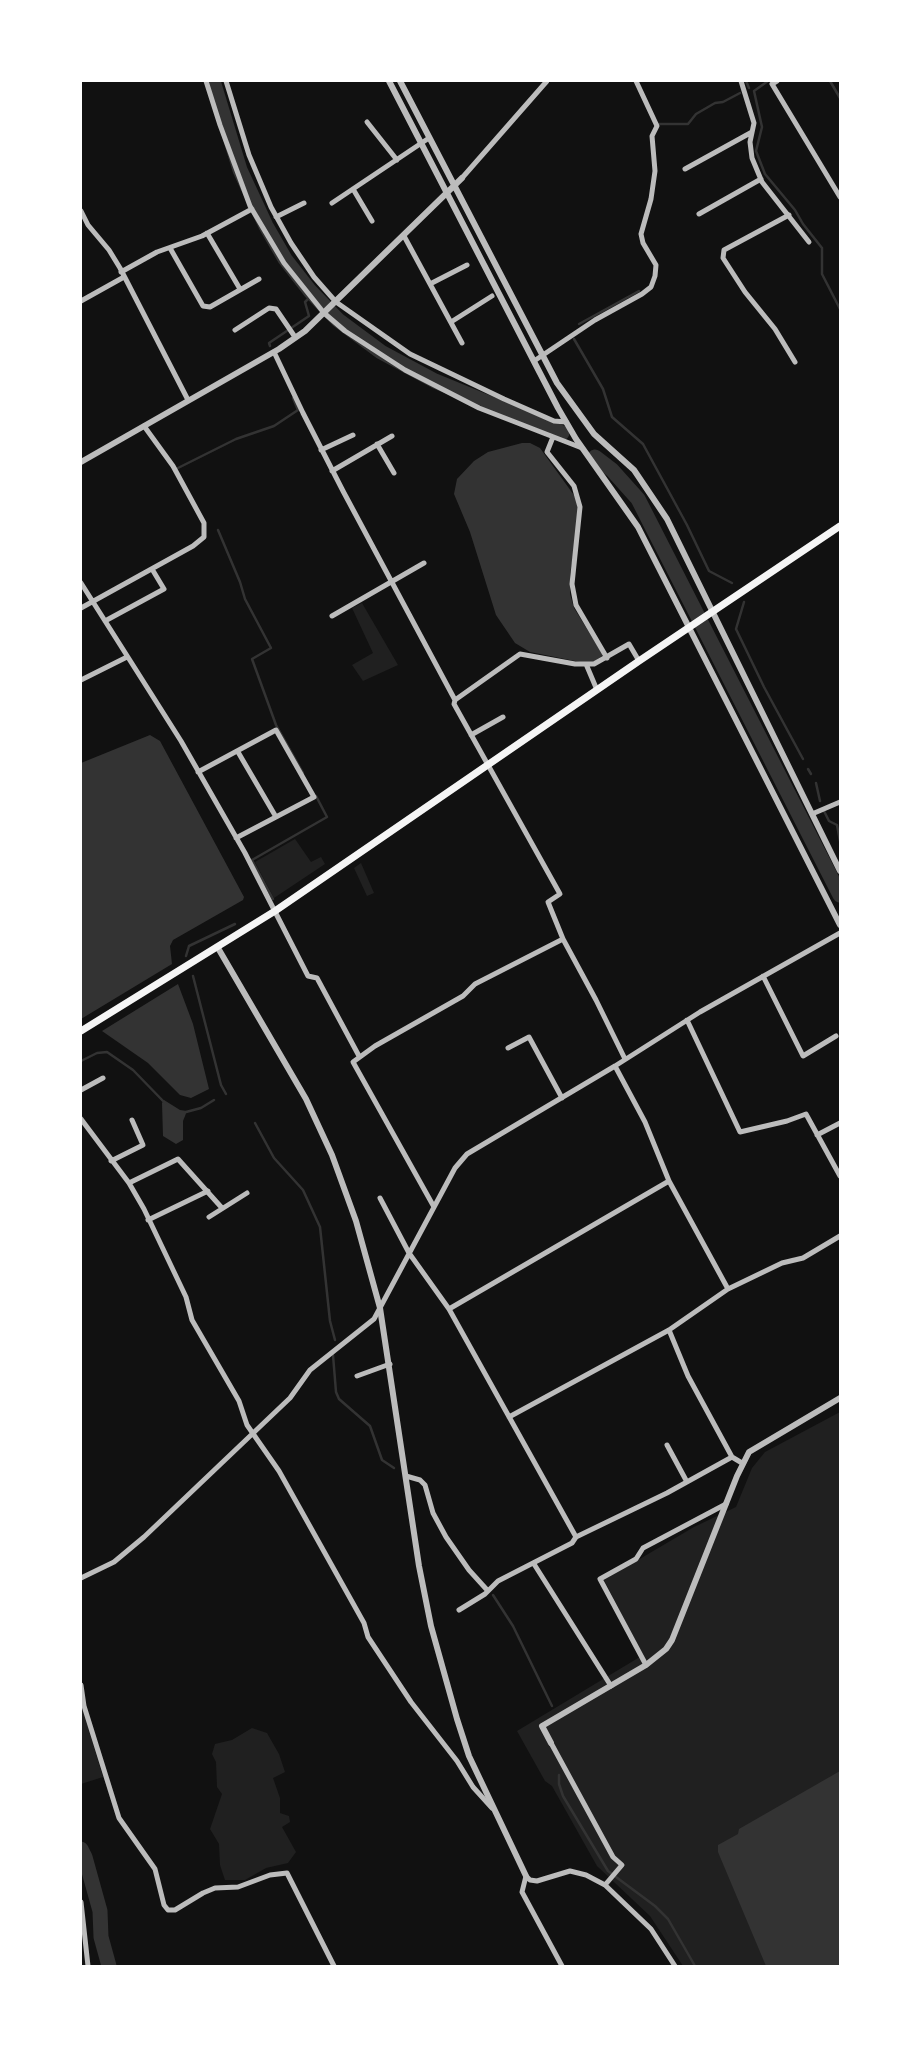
<!DOCTYPE html>
<html>
<head>
<meta charset="utf-8">
<style>
	body { margin:0 }
	#map { position:relative; width:921px; height:2047px; overflow:hidden; background:#111; font-family:Literata,serif }
	canvas { display:block }
	.frame { position:absolute; inset:0; border:82px solid #fff; pointer-events:none }
</style>
</head>
<body>
<div id="map">
<canvas width="921" height="2047"></canvas>
<div class="frame"></div>
</div>
<script>
const ctx = document.querySelector('canvas').getContext('2d');
ctx.lineJoin = 'round';
function paint(path, color) { ctx.fillStyle = color; ctx.fill(path, 'evenodd'); }
const poly = rows => new Path2D(rows.map(r => 'M' + r).join(''));
function strokePath(path, color, width, dash) { ctx.strokeStyle = color; ctx.lineWidth = width; ctx.lineCap = dash ? 'butt' : 'round'; ctx.setLineDash(dash || []); ctx.stroke(path); }
paint(poly([
	[362,603,398,665,363,681,352,665,373,653,352,608],
	[295,839,311,862,321,857,325,864,274,898,255,862],
	[361,863,374,893,367,896,354,868],
	[840,1412,840,1966,683,1966,650,1916,597,1866,552,1786,545,1781,517,1731,643,1655,604,1580,694,1527,736,1507,752,1468,765,1452],
	[81,1704,103,1777,81,1784],
	[252,1728,267,1733,279,1754,285,1772,273,1778,280,1798,280,1813,289,1816,290,1822,282,1827,296,1852,288,1863,266,1868,245,1880,225,1880,220,1865,219,1844,210,1829,222,1794,217,1787,216,1762,212,1754,215,1744,232,1740]
]), '#202020');
paint(poly([
	[522,443,530,443,540,448,576,498,578,507,578,528,570,574,570,594,574,608,603,655,594,662,580,662,530,652,515,643,496,615,470,532,454,494,457,479,474,461,488,452],
	[150,735,160,741,244,897,243,900,173,940,170,946,172,964,81,1019,81,763],
	[178,984,193,1024,209,1089,191,1098,180,1095,148,1063,102,1031],
	[164,1100,180,1110,187,1111,183,1121,183,1140,176,1144,163,1136,162,1103],
	[840,1771,840,1966,766,1966,718,1852,718,1845,738,1834,739,1829]
]), '#333');
strokePath(poly([
	[746,81,749,88],
	[768,81,754,91,762,127,756,151,765,174,795,210,803,224,822,248,822,274,840,309],
	[830,81,840,98],
	[659,124,688,124,696,114,715,103,723,102,740,93],
	[579,324,639,291],
	[574,339,603,389,612,417,643,444,687,525,709,571,732,583],
	[270,346,269,343,309,316,305,302,308,299],
	[176,469,236,439,274,426,298,410,293,398],
	[218,530,240,582,245,599,271,648,252,659,276,725,303,773],
	[744,602,736,629,764,687,803,759],
	[808,769,811,774],
	[816,783,820,801],
	[824,811,829,821,837,825,840,841],
	[273,899,252,860,327,817,316,796],
	[186,956,189,946,235,924],
	[193,976,221,1085,226,1094],
	[81,1061,97,1053,107,1052,133,1070,165,1103],
	[186,1112,201,1108,214,1100],
	[255,1123,274,1158,303,1190,320,1227,330,1321,335,1340],
	[333,1355,336,1392,339,1399,370,1426,382,1460,394,1468],
	[493,1595,513,1626,552,1706],
	[559,1775,559,1784,563,1796,608,1871,655,1906,668,1919,695,1966]
]), '#333', 2.5);
strokePath(poly([
	[213,81,240,170,266,226,285,259,310,291,338,320,381,352,435,381,562,433],
	[595,457,612,470,638,499,840,895],
	[81,1849,85,1857,100,1911,101,1937,109,1966]
]), '#333', 15);
strokePath(poly([
	[206,81,220,125,250,206,284,263,324,313,345,331,405,370,479,408,582,448],
	[226,81,249,155,271,207,291,243,314,277,336,302,410,354,504,399,554,421,566,422],
	[741,81,754,123,750,142,752,158,762,182,809,242],
	[777,81,772,84,840,197],
	[367,122,397,160],
	[685,169,752,132],
	[462,178,547,81],
	[353,189,372,221],
	[332,203,429,138],
	[81,211,88,225,109,250,120,268,188,400],
	[699,214,761,179],
	[789,215,724,250,723,258,745,292,775,329,795,362],
	[276,217,304,203],
	[207,233,240,289],
	[404,236,462,343],
	[170,248,203,306,210,307,259,279],
	[121,272,157,252,202,236,252,209],
	[430,284,467,265],
	[81,301,124,277],
	[451,322,492,296],
	[235,330,269,308,276,309,295,337],
	[274,352,303,413,343,491,455,700,454,704,560,894,548,902,563,939,596,1000,625,1059],
	[534,361,595,320,642,294,651,287,655,276,656,265,643,243,641,234,651,199,655,171,652,136,657,126,636,81],
	[553,437,547,452,574,486,580,507,572,584,576,605,607,658],
	[377,444,394,473],
	[321,450,353,435],
	[332,471,392,436],
	[81,583,181,741,245,853,308,976,317,978,359,1056],
	[81,608,193,546,204,537,204,523,173,466,144,426],
	[332,616,424,563],
	[105,621,164,589,152,569],
	[586,664,597,690],
	[81,680,127,657],
	[455,700,520,654,575,664,594,664,629,644,639,661],
	[471,735,503,717],
	[238,752,276,817],
	[198,772,276,730,314,797,236,838],
	[812,814,840,802],
	[763,976,803,1056,836,1036],
	[687,1020,740,1132,787,1121,806,1114,840,1176],
	[508,1048,529,1037,562,1098],
	[615,1066,645,1122,669,1181,728,1289],
	[81,1090,103,1078],
	[81,1119,129,1183,144,1209,186,1297,192,1320,239,1401,247,1425,279,1471,364,1623,368,1637,411,1702,457,1761,473,1787,492,1808],
	[817,1135,840,1123],
	[111,1161,143,1145,132,1120],
	[129,1183,178,1159,222,1208],
	[380,1198,409,1253,449,1309,576,1537],
	[434,1207,353,1062,375,1046,463,996,475,984,563,939],
	[209,1217,247,1193],
	[148,1220,208,1191],
	[449,1309,669,1181],
	[669,1330,688,1376,732,1457],
	[357,1376,390,1364],
	[509,1417,669,1330,728,1289,782,1263,803,1258,840,1236],
	[667,1445,687,1482],
	[406,1476,420,1480,425,1485,433,1513,446,1537,469,1570,488,1591],
	[534,1564,611,1686],
	[81,1578,114,1562,144,1537,290,1398,310,1370,374,1319,455,1168,467,1154,615,1066,700,1012,840,933],
	[459,1610,485,1594,498,1581,572,1543,576,1537,667,1493,732,1457,742,1463],
	[646,1665,600,1579,636,1559,643,1548,726,1504],
	[81,1685,84,1706,119,1818,155,1869,164,1905,168,1910,175,1910,203,1893,215,1888,238,1887,270,1875,287,1873,334,1966],
	[551,1743,613,1857,622,1865,605,1885],
	[81,1902,88,1966],
	[562,1966,522,1892,526,1876,530,1880,537,1881,570,1871,586,1875,605,1885,651,1929,675,1966]
]), '#bcbcbc', 5);
strokePath(poly([
	[389,81,558,408,576,439,638,527,840,925],
	[400,81,557,383,594,434,634,470,667,519,840,871],
	[81,462,279,349,305,331,462,178],
	[218,948,306,1099,332,1155,356,1221,380,1308,419,1566,431,1626,457,1719,469,1756,526,1876],
	[551,1743,542,1726,646,1665,666,1649,672,1640,737,1476,749,1452,840,1398]
]), '#bcbcbc', 6);
strokePath(poly([
	[81,1031,275,911,639,661,840,526]
]), '#f5f5f5', 7);
</script>
</body>
</html>
